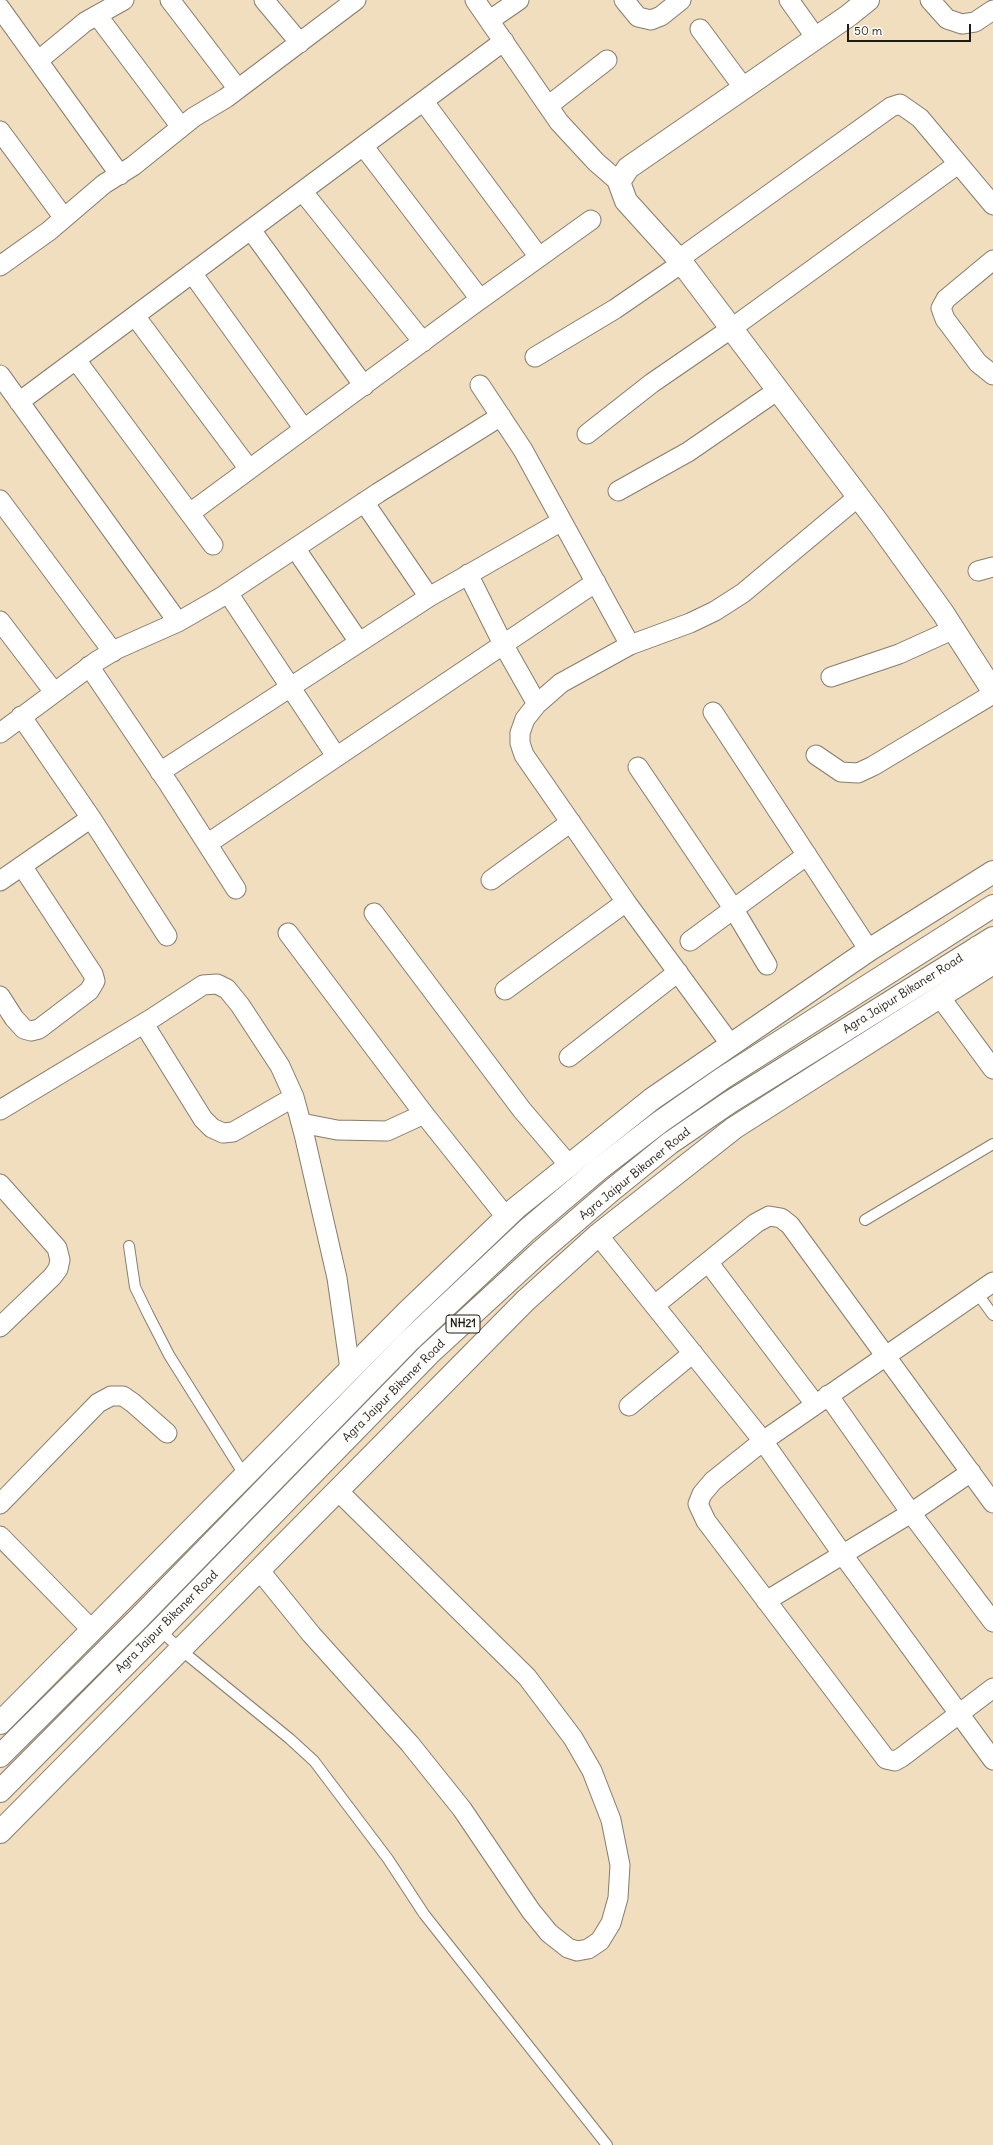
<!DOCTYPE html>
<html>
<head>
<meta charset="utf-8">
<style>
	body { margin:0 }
	#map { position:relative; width:993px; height:2145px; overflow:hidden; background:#f0debe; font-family:Delius,sans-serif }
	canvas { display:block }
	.scale { position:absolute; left:847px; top:24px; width:124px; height:18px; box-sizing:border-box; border:2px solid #1c1c1c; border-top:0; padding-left:5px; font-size:12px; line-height:14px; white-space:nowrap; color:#1c1c1c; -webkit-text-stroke:3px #fdfcf7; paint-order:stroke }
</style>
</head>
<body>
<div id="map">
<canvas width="993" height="2145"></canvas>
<div class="scale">50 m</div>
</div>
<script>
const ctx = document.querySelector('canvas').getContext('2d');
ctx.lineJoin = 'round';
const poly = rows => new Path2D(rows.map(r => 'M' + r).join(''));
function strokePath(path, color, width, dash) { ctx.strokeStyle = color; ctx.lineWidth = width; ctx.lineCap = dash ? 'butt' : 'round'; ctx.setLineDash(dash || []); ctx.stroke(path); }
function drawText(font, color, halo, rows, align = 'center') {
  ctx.font = font + ' Delius,sans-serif'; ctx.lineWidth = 3; ctx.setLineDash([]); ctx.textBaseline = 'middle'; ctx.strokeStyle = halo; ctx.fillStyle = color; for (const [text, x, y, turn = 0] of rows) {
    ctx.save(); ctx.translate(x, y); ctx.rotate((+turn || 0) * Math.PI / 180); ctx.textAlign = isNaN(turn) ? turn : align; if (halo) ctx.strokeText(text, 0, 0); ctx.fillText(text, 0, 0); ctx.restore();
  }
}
const service = poly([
	[865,1220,993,1144],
	[129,1246,135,1287,148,1314,169,1355,245,1476],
	[977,1293,993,1315],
	[160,1630,181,1650,290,1739,314,1761,388,1859,424,1914,607,2145]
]);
const minor = poly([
	[170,0,238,89],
	[264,0,300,43],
	[475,0,559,122,596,162,619,182],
	[624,0,638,17,651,20,661,16,681,0],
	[789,0,816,38],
	[930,0,947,19,962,24,975,22,993,10],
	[0,8,120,175],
	[97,15,181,127],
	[490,20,519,0],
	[700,29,743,87],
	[39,60,85,22,124,0],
	[424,102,539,257],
	[548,106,607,60],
	[0,131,64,218],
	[364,147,480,299],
	[303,192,423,342],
	[251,230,364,386],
	[679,259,891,107,900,104,920,118,993,205],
	[993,260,946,299,941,308,945,319,978,363,993,375],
	[0,266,49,231,104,184,133,166,194,117,226,98,356,0],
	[192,273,304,429],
	[135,316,249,469],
	[535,357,615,309,682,263],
	[76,360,213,545],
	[0,375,178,622],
	[480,385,523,450,630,645],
	[19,402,504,41],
	[587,434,652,383,732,328,958,164],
	[618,491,688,452,778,390],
	[0,500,113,652],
	[364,502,429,597],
	[190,513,471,306,591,220],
	[295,548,359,642],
	[978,571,993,567],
	[468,574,503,644,537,704],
	[228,593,336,756],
	[0,621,54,692],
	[89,666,170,786,236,889],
	[831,677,899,654,952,630],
	[713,712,869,950],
	[21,716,91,818,167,936],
	[0,733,97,661,117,649,178,622,223,596,378,493,501,416],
	[816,755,841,772,858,773,873,766,993,694],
	[638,767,733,908,767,965],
	[160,772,429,597,562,521],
	[207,844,596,582],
	[491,880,571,822],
	[0,881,91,818],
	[374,913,522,1110,569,1165],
	[288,933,424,1114,506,1217],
	[690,941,807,855],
	[505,990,626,902],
	[0,996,14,1018,24,1029,31,1031,39,1029,89,991,95,981,93,974,22,866],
	[940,997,993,1069],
	[144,1024,203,1119,212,1128,223,1133,233,1132,294,1097],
	[731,1045,626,902,524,755,520,743,520,733,525,719,537,704,561,683,630,645,690,623,715,611,743,593,858,497],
	[569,1057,678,972],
	[0,1110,151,1019,203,985,217,984,227,989,240,1005,280,1066,294,1097,304,1134,337,1278,350,1369],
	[301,1123,337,1130,387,1131,424,1114],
	[0,1184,57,1248,60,1260,58,1269,52,1277,0,1327],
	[598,1235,763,1441,843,1555,993,1760],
	[708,1262,815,1404],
	[993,1282,763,1441,713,1481,702,1494,698,1504,706,1521,886,1759,895,1761,902,1757,993,1688],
	[655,1305,756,1223,769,1216,781,1218,790,1225,993,1503],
	[828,1395,911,1513,993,1622],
	[629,1406,693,1353],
	[0,1504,98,1403,111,1396,123,1396,133,1403,167,1433],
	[0,1536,92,1630],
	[260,1571,311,1634,410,1744,462,1809,531,1911,549,1933,568,1948,577,1951,588,1949,600,1941,611,1923,618,1898,620,1865,611,1820,592,1771,573,1738,527,1677,338,1491],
	[766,1601,911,1513,971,1472]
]);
const tertiary = poly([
	[868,0,848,16,628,168,619,182,626,201,682,263,879,524,943,613,993,691],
	[0,1723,407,1312,516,1208,652,1099,869,950,993,872],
	[0,1832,525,1301,598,1235,734,1128,993,963]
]);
const trunk = poly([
	[978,947,991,964],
	[0,1756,138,1619,408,1342,527,1230,599,1169,660,1122,723,1078,993,906],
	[0,1791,160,1630,429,1354,541,1251,612,1190,670,1143,730,1102,993,938]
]);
strokePath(service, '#867d6d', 12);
strokePath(minor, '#867d6d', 21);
strokePath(tertiary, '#867d6d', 24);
strokePath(trunk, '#867d6d', 24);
strokePath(service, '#fff', 10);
strokePath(minor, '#fff', 19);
strokePath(tertiary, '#fff', 22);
strokePath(trunk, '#fff', 22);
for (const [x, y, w] of [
	[463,1324,34]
]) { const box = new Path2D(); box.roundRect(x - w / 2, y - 9, w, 18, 3); ctx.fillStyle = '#fdfcf7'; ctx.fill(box); strokePath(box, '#1c1c1c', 1); }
drawText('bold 11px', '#1c1c1c', null, [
	["NH21",463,1324]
]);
drawText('12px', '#1c1c1c', '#fdfcf7', [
	["Agra Jaipur Bikaner Road",903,994,-32],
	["Agra Jaipur Bikaner Road",635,1174,-39],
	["Agra Jaipur Bikaner Road",394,1391,-45],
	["Agra Jaipur Bikaner Road",167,1622,-45]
]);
</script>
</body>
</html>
